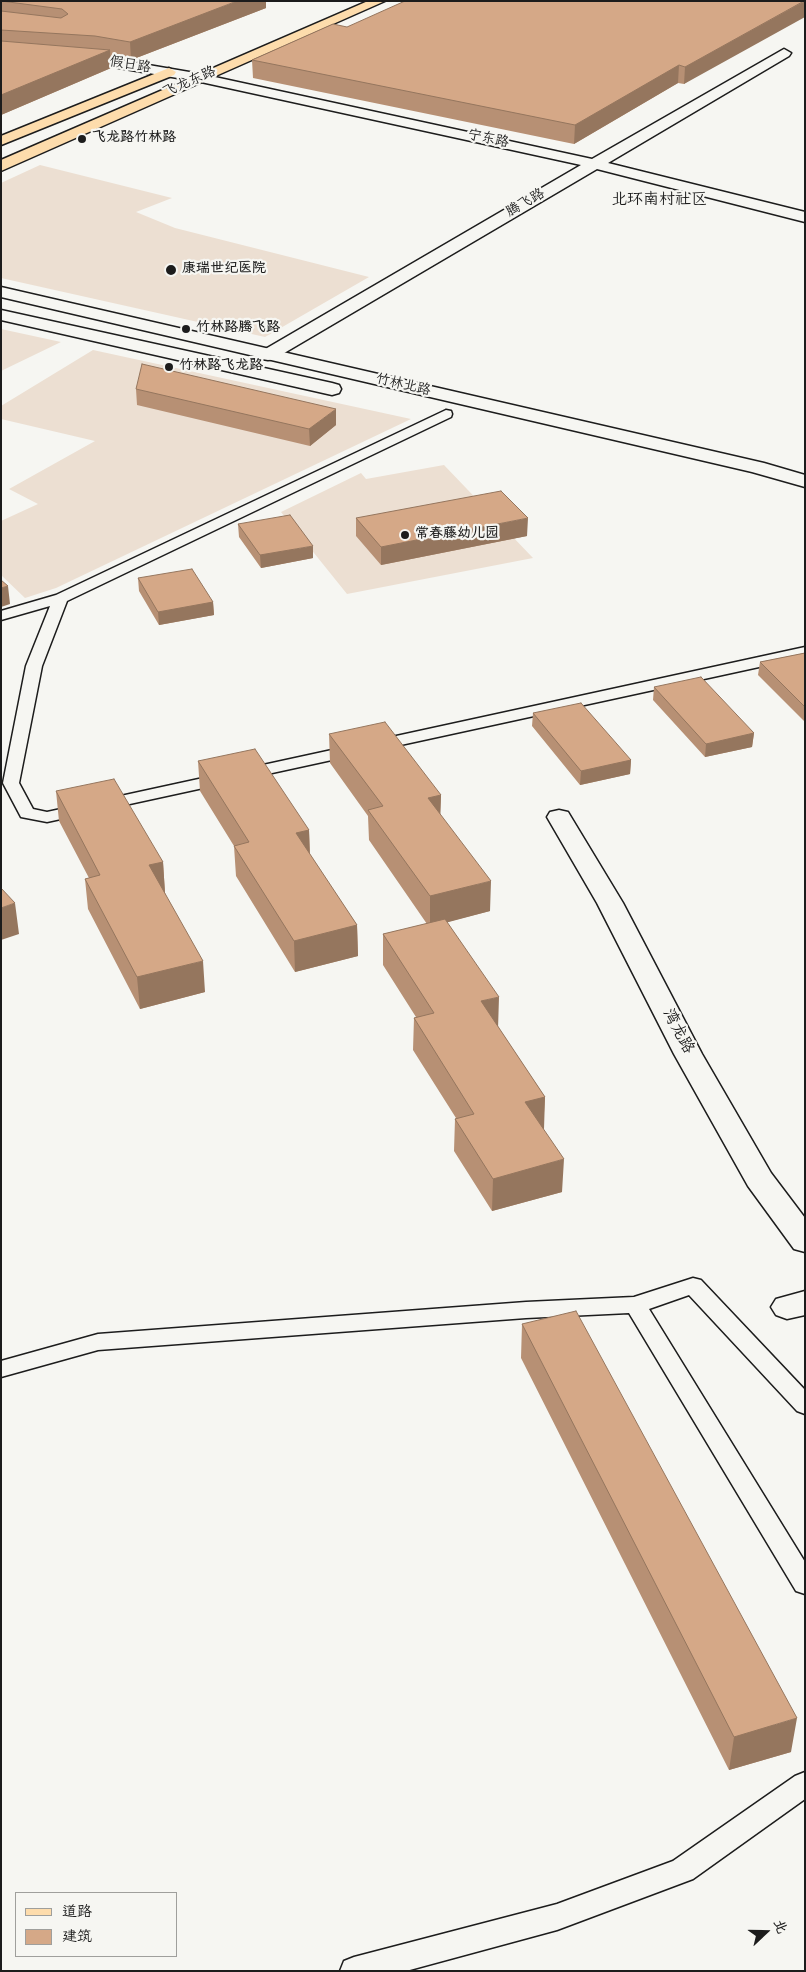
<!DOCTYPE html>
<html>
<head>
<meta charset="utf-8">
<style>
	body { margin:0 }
	#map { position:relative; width:806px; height:1972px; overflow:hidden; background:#f6f6f2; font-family:Kalam,"LXGW WenKai TC",sans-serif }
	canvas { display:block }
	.frame { position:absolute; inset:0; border:2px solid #1c1c1c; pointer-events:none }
	.legend { position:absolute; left:15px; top:1892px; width:162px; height:65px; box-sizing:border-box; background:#f6f6f2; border:1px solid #9f9f9c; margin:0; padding:6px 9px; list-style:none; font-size:15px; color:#1c1c1c }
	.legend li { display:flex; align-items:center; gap:10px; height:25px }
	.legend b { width:25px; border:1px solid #9f9f9c }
	.north { position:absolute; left:741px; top:1907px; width:50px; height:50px; -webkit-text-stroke:4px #f6f6f2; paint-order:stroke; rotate:69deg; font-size:14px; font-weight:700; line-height:20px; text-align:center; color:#1c1c1c }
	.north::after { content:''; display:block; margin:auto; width:18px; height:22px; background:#1c1c1c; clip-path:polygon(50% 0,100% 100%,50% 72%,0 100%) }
</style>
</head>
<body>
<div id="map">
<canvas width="806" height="1972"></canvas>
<div class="frame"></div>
<ul class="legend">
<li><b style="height:6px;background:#fddcac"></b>道路</li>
<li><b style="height:14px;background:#d5a887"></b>建筑</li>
</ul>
<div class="north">北</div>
</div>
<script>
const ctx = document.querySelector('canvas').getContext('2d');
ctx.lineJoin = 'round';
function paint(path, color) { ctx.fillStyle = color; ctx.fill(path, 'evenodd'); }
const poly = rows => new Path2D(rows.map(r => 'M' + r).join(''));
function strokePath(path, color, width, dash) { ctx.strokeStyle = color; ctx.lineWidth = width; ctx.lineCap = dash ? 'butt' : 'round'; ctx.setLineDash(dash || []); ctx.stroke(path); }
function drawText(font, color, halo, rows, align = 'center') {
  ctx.font = font + ' Kalam,"LXGW WenKai TC",sans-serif'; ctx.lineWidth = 4.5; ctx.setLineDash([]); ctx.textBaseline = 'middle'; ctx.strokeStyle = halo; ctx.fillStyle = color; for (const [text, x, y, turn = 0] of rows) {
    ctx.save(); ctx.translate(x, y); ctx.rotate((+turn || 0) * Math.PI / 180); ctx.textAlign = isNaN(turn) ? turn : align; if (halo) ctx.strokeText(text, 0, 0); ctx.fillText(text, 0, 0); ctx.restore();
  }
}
paint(poly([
	[40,165,172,198,136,212,175,228,369,277,265,337,1,278,1,183],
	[1,329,61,342,1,371],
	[93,350,411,419,56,588,25,598,1,575,1,521,38,504,9,489,95,441,1,419,1,406],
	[444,465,533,558,347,594,281,512,361,473,366,479]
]), '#ecdfd2');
const service = poly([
	[446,410,451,411,452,414,451,417,67,601,42,666,19,783,33,809,47,812,805,647,805,657,47,822,21,817,3,783,26,666,50,606,1,620,1,611,56,595,446,410],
	[693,1278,701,1280,805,1390,805,1414,797,1411,689,1295,649,1309,805,1562,805,1594,796,1591,629,1313,526,1318,98,1350,1,1377,1,1361,98,1334,526,1302,634,1297,693,1278],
	[805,1772,805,1799,693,1879,557,1930,406,1971,340,1971,344,1961,354,1957,557,1904,673,1861,795,1776,805,1772]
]);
const minor = poly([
	[1,49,96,56,201,74,592,159,784,49,791,53,789,56,608,163,805,212,805,222,597,169,274,359,268,360,262,359,259,355,262,351,581,165,201,82,96,64,1,57,1,49],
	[559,810,568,812,571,817,623,903,702,1054,771,1173,805,1218,805,1252,794,1249,748,1186,674,1054,597,903,547,817,550,812,559,810],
	[805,1291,805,1315,787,1319,776,1315,771,1307,776,1299,805,1291]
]);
const secondary = poly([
	[1,287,764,463,805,475,805,487,752,472,1,297,1,287],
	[1,310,332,383,339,385,341,389,339,393,332,395,1,320,1,310]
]);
const primary = poly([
	[368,1,385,1,1,171,1,160,368,1],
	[169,68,176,72,174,75,1,145,1,136,169,68]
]);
strokePath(service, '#1c1c1c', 3);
strokePath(minor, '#1c1c1c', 3);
strokePath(secondary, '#1c1c1c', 3);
strokePath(primary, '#1c1c1c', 3);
paint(service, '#f6f6f2');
paint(minor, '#f6f6f2');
paint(secondary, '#f6f6f2');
paint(primary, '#fddcac');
paint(poly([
	[1,1,266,8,131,60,110,57,111,68,1,115],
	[805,1,684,84,678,83,574,144,253,78,252,60,347,27],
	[136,389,336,425,310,446,137,405],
	[356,518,527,536,381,565,356,536],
	[238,524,313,558,261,568,239,537],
	[138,578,213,602,214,615,159,625,139,591],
	[805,653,805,722,758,675,760,662],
	[654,687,754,733,752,747,705,757,653,700],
	[533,713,631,760,630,774,580,785,532,726],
	[329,734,441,795,440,815,490,911,447,922,498,1027,545,1097,543,1129,562,1192,492,1211,454,1151,455,1119,456,1118,413,1050,414,1018,416,1017,383,965,383,934,427,924,369,840,368,816,330,763],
	[198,761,309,830,310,855,357,925,358,956,295,972,236,876,234,846,200,791],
	[56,791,163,862,165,893,205,992,140,1009,88,909,85,879,89,878,59,821],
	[522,1324,791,1752,729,1770,521,1358]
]), '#b79074');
paint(poly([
	[237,1,266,1,266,8,131,60,130,42],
	[805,1,805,17,684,84,685,67],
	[110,50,111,68,1,115,1,95],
	[679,65,678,83,574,144,575,125],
	[336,409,336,425,310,446,309,429],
	[528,518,527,536,381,565,381,547],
	[313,546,313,558,261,568,260,555],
	[8,586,10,604,1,607,1,588],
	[213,602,214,615,159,625,158,612],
	[754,733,752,747,705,757,706,744],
	[631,760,630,774,580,785,581,771],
	[441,795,440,825,428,798],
	[309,830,310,861,296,833],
	[163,862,165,893,152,896,149,865],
	[491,881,490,911,430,927,430,896],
	[15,903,19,934,1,940,1,908],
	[357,925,358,956,295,972,294,941],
	[203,961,205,992,140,1009,137,977],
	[499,997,498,1029,481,1001],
	[545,1097,544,1129,524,1134,525,1102],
	[564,1159,562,1192,492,1211,493,1179],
	[797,1718,791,1752,729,1770,734,1737]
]), '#95765e');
const building = poly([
	[1,1,237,1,130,42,95,36,1,30,1,11,61,18,68,14,62,9,1,1],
	[405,1,804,1,685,67,679,65,575,125,252,60,333,24,347,27,405,1],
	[1,41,110,50,1,95,1,41],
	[142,364,336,409,309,429,136,389,142,364],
	[501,491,528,518,381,547,356,518,501,491],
	[290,515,313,546,260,555,238,524,290,515],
	[192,569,213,602,158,612,138,578,192,569],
	[1,580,8,586,1,588,1,580],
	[805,653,805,707,760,662,805,653],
	[701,677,754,733,706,744,654,687,701,677],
	[581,703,631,760,581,771,533,713,581,703],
	[385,722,441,795,428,798,491,881,430,896,368,810,383,806,329,734,385,722],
	[255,749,309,830,296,833,357,925,294,941,234,846,249,842,198,761,255,749],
	[114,779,163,862,149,865,203,961,137,977,85,879,100,875,56,791,114,779],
	[1,888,15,903,1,908,1,888],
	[445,919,499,997,481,1001,545,1097,525,1102,564,1159,493,1179,455,1119,474,1114,414,1018,434,1013,383,934,445,919],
	[576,1311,797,1718,734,1737,522,1324,576,1311]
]);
paint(building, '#d5a887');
strokePath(building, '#95765e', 1);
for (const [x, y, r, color] of [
	[82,139,5,"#1c1c1c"],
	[171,270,6,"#1c1c1c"],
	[186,329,5,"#1c1c1c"],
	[169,367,5,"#1c1c1c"],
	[405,535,5,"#1c1c1c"]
]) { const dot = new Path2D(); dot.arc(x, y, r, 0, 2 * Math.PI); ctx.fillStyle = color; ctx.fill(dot); strokePath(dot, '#f6f6f2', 2); }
drawText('14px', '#1c1c1c', '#f6f6f2', [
	["假日路",130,66,9],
	["飞龙东路",190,83,-24],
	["宁东路",488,140,12],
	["腾飞路",526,204,-30],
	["竹林北路",403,386,13]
]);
drawText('bold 14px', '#1c1c1c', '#f6f6f2', [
	["飞龙路竹林路",92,139],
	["康瑞世纪医院",182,270],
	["竹林路腾飞路",196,329],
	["竹林路飞龙路",179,367],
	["常春藤幼儿园",415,535]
], 'left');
drawText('16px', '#1c1c1c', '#f6f6f2', [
	["北环南村社区",659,201]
]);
drawText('16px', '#1c1c1c', '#f6f6f2', [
	["湾龙路",677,1032,62]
]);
</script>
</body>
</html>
